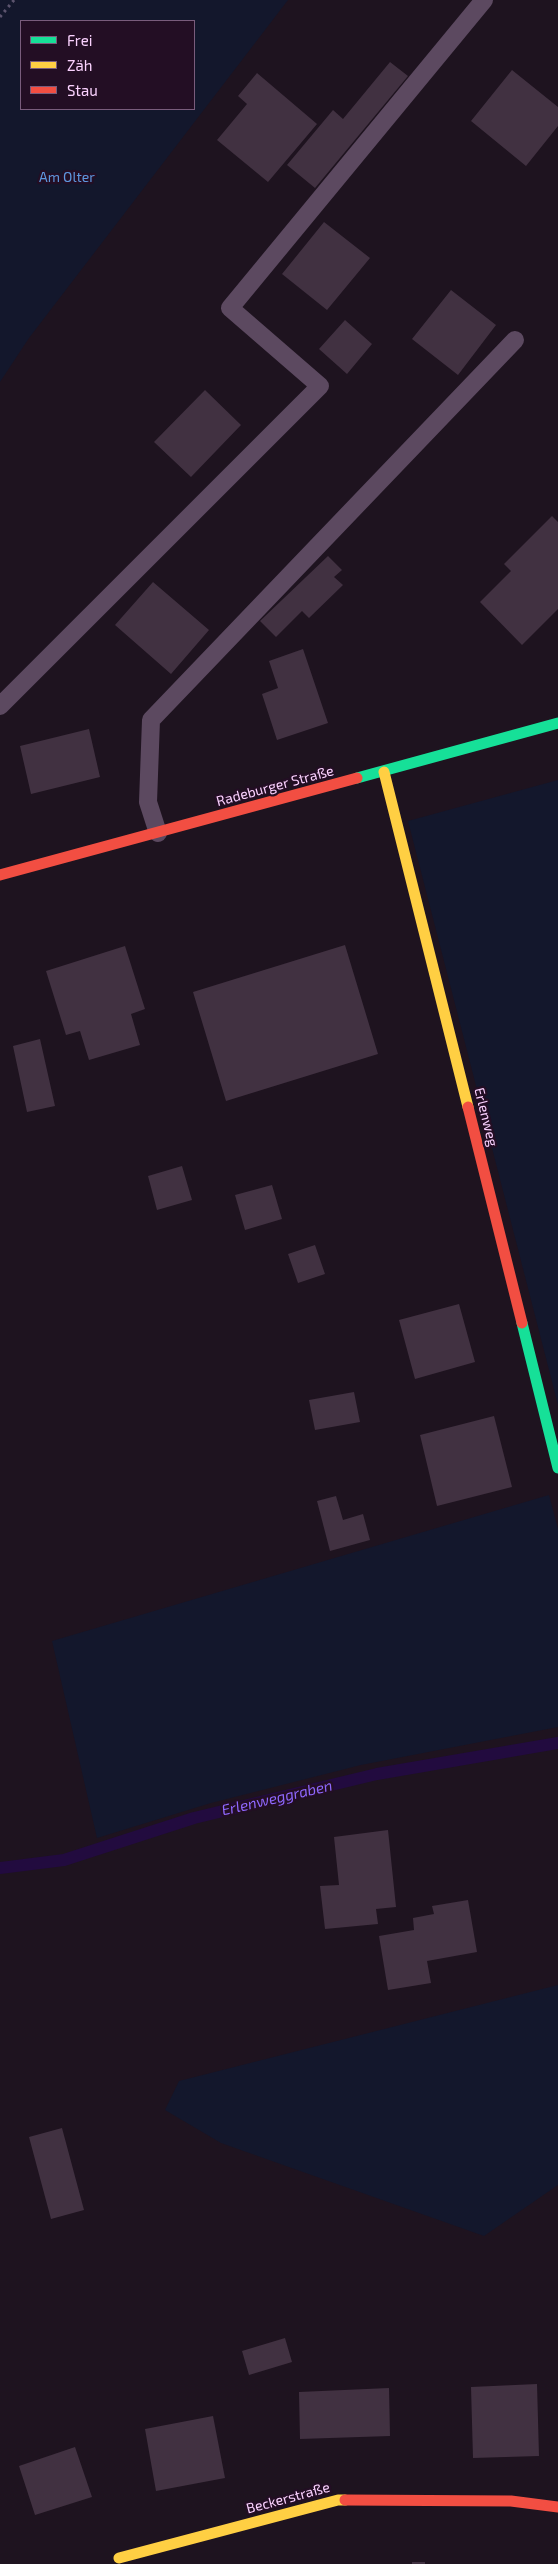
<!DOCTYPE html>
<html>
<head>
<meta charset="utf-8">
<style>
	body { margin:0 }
	#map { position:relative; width:558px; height:2564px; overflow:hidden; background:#1e131f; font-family:"Exo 2",sans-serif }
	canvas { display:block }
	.legend { position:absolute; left:20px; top:20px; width:175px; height:90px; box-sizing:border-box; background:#230e24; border:1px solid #795c7c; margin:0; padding:6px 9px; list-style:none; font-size:15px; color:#fbd2ff }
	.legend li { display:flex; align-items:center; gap:10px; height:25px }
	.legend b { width:25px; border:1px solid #795c7c }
</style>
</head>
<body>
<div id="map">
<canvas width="558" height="2564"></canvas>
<ul class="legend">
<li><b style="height:6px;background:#16e098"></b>Frei</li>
<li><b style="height:6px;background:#ffcf43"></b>Zäh</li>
<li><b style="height:6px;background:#f24e42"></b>Stau</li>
</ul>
</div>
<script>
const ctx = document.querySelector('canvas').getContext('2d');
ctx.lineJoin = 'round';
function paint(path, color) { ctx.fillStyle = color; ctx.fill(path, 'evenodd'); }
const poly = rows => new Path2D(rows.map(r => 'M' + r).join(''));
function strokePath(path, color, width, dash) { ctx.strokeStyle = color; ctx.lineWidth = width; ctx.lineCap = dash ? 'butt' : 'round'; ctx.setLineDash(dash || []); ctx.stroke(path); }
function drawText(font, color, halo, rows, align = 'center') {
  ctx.font = font + ' "Exo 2",sans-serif'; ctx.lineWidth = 4.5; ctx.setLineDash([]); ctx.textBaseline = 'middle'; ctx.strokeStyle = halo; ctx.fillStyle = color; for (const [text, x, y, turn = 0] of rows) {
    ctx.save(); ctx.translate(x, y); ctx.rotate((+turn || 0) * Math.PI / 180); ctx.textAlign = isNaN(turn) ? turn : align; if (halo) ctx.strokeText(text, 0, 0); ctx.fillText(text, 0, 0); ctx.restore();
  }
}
paint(poly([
	[0,0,288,0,29,338,0,382],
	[21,21,194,21,194,109,21,109],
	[558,780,558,1405,408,821],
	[549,1495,558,1529,558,1727,361,1765,211,1803,97,1838,52,1641],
	[558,1985,558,2185,484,2236,221,2143,165,2110,179,2081]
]), '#13172c');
strokePath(poly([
	[0,1868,64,1860,194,1818,377,1774,558,1743]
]), '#220b3f', 12);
paint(poly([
	[390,62,408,76,315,188,287,165,333,110,343,119],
	[512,70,558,107,558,126,526,166,471,121],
	[257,73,317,124,268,182,217,140,247,104,238,96],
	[324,222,370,258,327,310,282,274],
	[451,290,496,325,458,375,412,339],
	[345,320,372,344,347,374,319,349],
	[205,390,241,425,191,477,154,442],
	[552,516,558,522,558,609,522,645,480,602,511,571,504,564],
	[328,556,342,570,334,577,343,585,309,618,302,611,276,637,260,621],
	[153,582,209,630,171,674,115,625],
	[303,649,328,723,277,740,262,694,278,688,269,661],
	[89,729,100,777,31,794,20,746],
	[345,945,378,1054,226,1101,193,992],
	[125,946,145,1009,131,1014,140,1045,89,1060,80,1031,66,1035,46,971],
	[40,1039,55,1106,27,1112,13,1046],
	[182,1166,192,1200,157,1210,148,1176],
	[272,1185,282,1219,245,1230,235,1195],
	[315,1245,325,1274,298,1283,288,1254],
	[459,1304,475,1362,415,1379,399,1320],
	[354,1392,360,1422,315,1430,309,1400],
	[494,1416,512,1487,437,1506,420,1435],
	[336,1496,343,1520,363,1514,370,1540,330,1551,317,1501],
	[388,1830,396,1907,376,1909,378,1924,325,1929,320,1886,339,1885,334,1837],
	[468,1900,477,1952,427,1961,431,1983,388,1990,379,1936,414,1930,413,1918,434,1914,432,1906],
	[62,2128,84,2210,51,2219,29,2137],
	[285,2338,292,2362,249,2375,242,2351],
	[537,2384,539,2456,473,2458,471,2387],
	[389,2388,390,2436,300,2439,299,2392],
	[213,2416,225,2478,156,2491,145,2429],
	[75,2447,92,2497,35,2515,19,2466],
	[412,2562,425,2562,425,2564,412,2564]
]), '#413141');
strokePath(poly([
	[0,17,14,0]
]), '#5c546e', 3, [2.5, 4]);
strokePath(poly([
	[0,706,320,386,230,308,484,0],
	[158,833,148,802,151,720,515,340]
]), '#5c4960', 18);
strokePath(poly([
	[357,778,558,723],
	[522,1323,558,1468]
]), '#16e098', 11);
strokePath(poly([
	[384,772,468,1107],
	[119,2558,338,2500,345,2500]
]), '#ffcf43', 11);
strokePath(poly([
	[0,875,357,778],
	[468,1107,522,1323],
	[345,2500,511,2501,558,2507]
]), '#f24e42', 11);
drawText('14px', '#5e98df', '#230e24', [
	["Am Olter",67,177]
]);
drawText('14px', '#fbd2ff', '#230e24', [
	["Radeburger Straße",275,786,-15],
	["Erlenweg",486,1117,76],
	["Beckerstraße",288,2498,-15]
]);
drawText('italic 15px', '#8f68fe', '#230e24', [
	["Erlenweggraben",277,1798,-13]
]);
</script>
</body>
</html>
